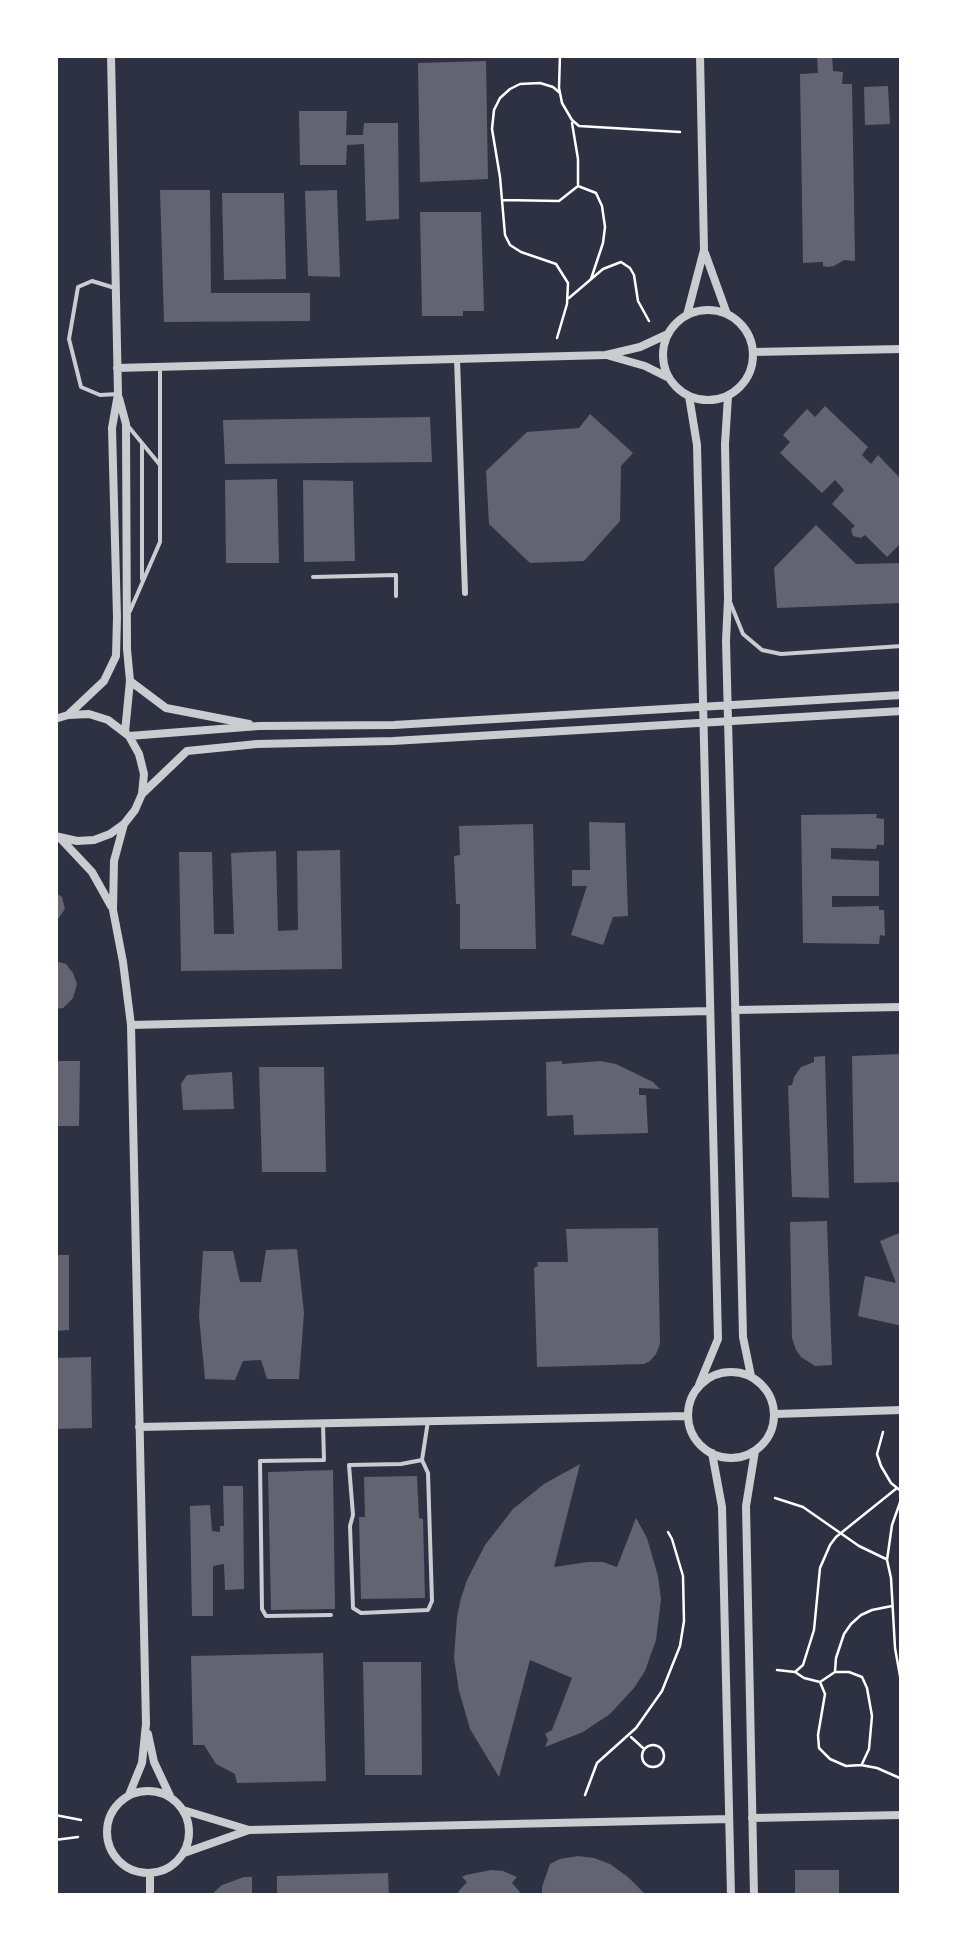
<!DOCTYPE html>
<html>
<head>
<meta charset="utf-8">
<style>
	body { margin:0 }
	#map { position:relative; width:957px; height:1951px; overflow:hidden; background:#2d3142; font-family:Bitter,serif }
	canvas { display:block }
	.frame { position:absolute; inset:0; border:58px solid #fff; pointer-events:none }
</style>
</head>
<body>
<div id="map">
<canvas width="957" height="1951"></canvas>
<div class="frame"></div>
</div>
<script>
const ctx = document.querySelector('canvas').getContext('2d');
ctx.lineJoin = 'round';
function paint(path, color) { ctx.fillStyle = color; ctx.fill(path, 'evenodd'); }
const poly = rows => new Path2D(rows.map(r => 'M' + r).join(''));
function strokePath(path, color, width, dash) { ctx.strokeStyle = color; ctx.lineWidth = width; ctx.lineCap = dash ? 'butt' : 'round'; ctx.setLineDash(dash || []); ctx.stroke(path); }
paint(poly([
	[817,55,832,55,833,71,843,72,842,84,852,84,855,261,844,260,834,266,828,267,823,266,823,262,803,263,800,74,818,73],
	[486,61,488,179,420,182,418,63],
	[888,86,890,124,865,125,864,87],
	[299,111,347,111,346,135,363,135,364,123,398,123,399,219,366,221,364,144,347,145,346,165,300,165],
	[160,190,210,190,211,293,310,293,310,321,164,322],
	[337,190,340,277,308,276,305,191],
	[222,193,284,193,286,279,224,280],
	[420,212,481,212,484,311,463,311,463,316,422,316],
	[825,406,868,447,862,455,871,464,878,455,900,478,902,475,902,542,887,557,865,535,861,538,853,536,851,529,855,526,832,504,844,490,835,480,822,493,780,453,790,442,783,435,807,409,815,417],
	[590,414,633,453,621,466,620,521,584,561,530,563,489,524,486,471,527,432,579,428],
	[430,417,432,462,225,464,223,420],
	[277,479,279,563,226,563,225,480],
	[303,480,353,481,355,561,304,562],
	[816,525,856,564,902,563,902,603,777,608,774,568],
	[877,814,876,818,884,819,884,845,877,845,876,849,831,848,831,859,879,861,879,896,832,896,832,907,879,906,879,910,884,910,885,936,880,935,879,944,803,943,801,815],
	[589,822,625,823,628,916,613,917,603,945,571,935,587,886,572,886,572,870,590,870],
	[533,824,536,949,460,949,460,904,456,904,454,856,460,855,459,826],
	[340,850,342,969,181,971,179,852,212,852,214,934,234,934,231,853,276,851,278,931,298,930,297,851],
	[55,892,62,897,65,909,58,919,55,919],
	[55,961,66,964,73,973,77,984,73,998,63,1008,55,1009],
	[901,1054,902,1182,854,1183,852,1056],
	[825,1056,829,1198,792,1197,788,1086,792,1085,794,1077,801,1067,814,1062,814,1057],
	[55,1061,80,1061,79,1126,55,1126],
	[562,1061,562,1064,600,1061,616,1064,653,1082,660,1089,639,1088,639,1095,646,1095,648,1133,574,1135,573,1115,547,1116,546,1062],
	[259,1067,324,1067,326,1172,262,1172],
	[232,1072,234,1109,183,1110,181,1084,187,1075],
	[827,1221,832,1365,815,1366,801,1357,796,1350,792,1338,790,1222],
	[658,1228,660,1344,656,1354,650,1361,644,1364,537,1367,534,1268,538,1266,537,1262,568,1262,566,1229],
	[902,1232,902,1326,858,1316,865,1276,896,1283,880,1241],
	[297,1249,304,1313,299,1379,267,1379,261,1360,243,1361,235,1380,205,1379,199,1316,203,1251,233,1251,240,1282,261,1282,266,1250],
	[55,1255,69,1255,69,1330,55,1331],
	[91,1357,92,1428,55,1429,55,1358],
	[580,1464,554,1567,588,1562,603,1562,617,1567,636,1518,647,1538,658,1576,661,1599,656,1640,645,1671,634,1688,610,1714,583,1732,545,1747,548,1740,545,1734,552,1730,572,1678,530,1660,499,1777,470,1729,459,1691,454,1658,457,1617,461,1598,467,1580,485,1545,513,1509,544,1484],
	[333,1470,335,1609,271,1610,268,1472],
	[417,1476,419,1518,423,1519,425,1598,361,1599,359,1517,365,1517,364,1477],
	[223,1486,243,1486,244,1589,225,1590,224,1564,213,1566,213,1616,192,1616,190,1506,210,1505,212,1531,220,1532,220,1526,224,1526],
	[323,1653,326,1781,237,1783,235,1774,216,1764,204,1745,193,1745,191,1656],
	[363,1662,421,1662,422,1775,365,1775],
	[578,1856,594,1858,610,1864,628,1877,647,1896,542,1896,542,1887,550,1864,560,1859],
	[491,1870,503,1871,517,1877,512,1883,520,1892,516,1896,461,1896,458,1892,467,1882,462,1877,466,1875],
	[795,1870,839,1870,839,1896,795,1896],
	[388,1873,389,1896,277,1896,277,1876],
	[244,1877,252,1877,252,1896,210,1896,222,1885]
]), '#626471');
strokePath(poly([
	[560,55,559,88,562,103,572,120,579,126,680,132],
	[572,123,578,159,578,184],
	[503,200,559,201,578,186,596,193,602,206,605,227,603,243,591,279],
	[569,298,603,269,621,262,630,268,634,275,638,301,649,321],
	[557,338,567,304,568,283,556,264,521,252,510,245,505,235,500,177,492,129,494,110,500,98,510,89,520,84,540,83,553,87,560,93],
	[883,1432,877,1454,881,1466,891,1483,902,1492],
	[902,1497,892,1525,887,1560,891,1578,895,1648,902,1687],
	[775,1498,803,1507,859,1546,886,1559],
	[777,1670,795,1672,804,1678,820,1682,825,1694,818,1735,819,1748,830,1759,846,1766,861,1765,877,1768,902,1779],
	[835,1671,836,1658,844,1634,851,1624,861,1615,872,1610,892,1606],
	[795,1672,803,1665,814,1630,820,1568,830,1545,836,1537,897,1488],
	[820,1682,835,1672,849,1672,862,1677,867,1688,872,1716,869,1749,862,1764],
	[631,1737,643,1748],
	'642 1756a11 11 0 1 1 22 0a11 11 0 1 1-22 0Z',
	[585,1795,597,1763,636,1728,662,1691,680,1646,684,1621,683,1576,672,1539,668,1532],
	[55,1815,81,1820],
	[55,1840,78,1837]
]), '#fff', 2.5);
strokePath(poly([
	[115,288,92,281,78,287,69,339,81,387,100,395,118,394],
	[128,426,160,465],
	[313,577,396,575,396,596],
	[142,579,142,443],
	[730,602,743,634,762,650,781,654,902,646],
	[130,611,160,542,160,367],
	[323,1423,324,1460,260,1461,262,1609,266,1616,331,1615],
	[422,1460,428,1473,432,1601,428,1610,361,1613,353,1608,350,1526,353,1515,349,1465,401,1464,422,1460,428,1421]
]), '#caccd0', 4);
strokePath(poly([
	[457,359,465,593]
]), '#caccd0', 6);
strokePath(poly([
	[705,253,727,314],
	'663 355a45 45 0 1 1 90 0a45 45 0 1 1-90 0Z',
	[687,315,704,250,700,55],
	[753,352,902,349],
	[610,356,645,366,667,377],
	[117,368,606,355,640,347,668,334],
	[689,396,697,445,718,1339,699,1385],
	[728,396,725,444,728,599,726,641,734,955,743,1337,751,1376],
	[119,398,126,424,127,649,130,681,125,732],
	[130,681,166,708,249,724],
	[68,715,104,681,116,656,117,617,112,428,118,394,111,55],
	[55,719,68,715,89,714,108,720,129,736,139,754,144,774,142,794,135,810,124,824,110,834,94,840,77,841,55,836],
	[129,736,259,726,394,725,902,695],
	[142,794,187,751,257,744,393,741,902,711],
	[124,824,114,861,113,910,123,962,131,1025,146,1724,142,1763,129,1795],
	[60,838,92,872,111,906],
	[735,1010,902,1007],
	[131,1025,710,1011],
	'688 1415a43 43 0 1 1 86 0a43 43 0 1 1-86 0Z',
	[775,1414,902,1410],
	[139,1427,688,1416],
	[712,1453,722,1507,731,1896],
	[148,1734,154,1762,170,1796],
	'107 1832a41 41 0 1 1 82 0a41 41 0 1 1-82 0Z',
	[183,1810,249,1830],
	[752,1818,902,1815],
	[184,1853,249,1830,729,1819],
	[150,1873,150,1896],
	[754,1896,746,1506,755,1451]
]), '#caccd0', 8);
</script>
</body>
</html>
